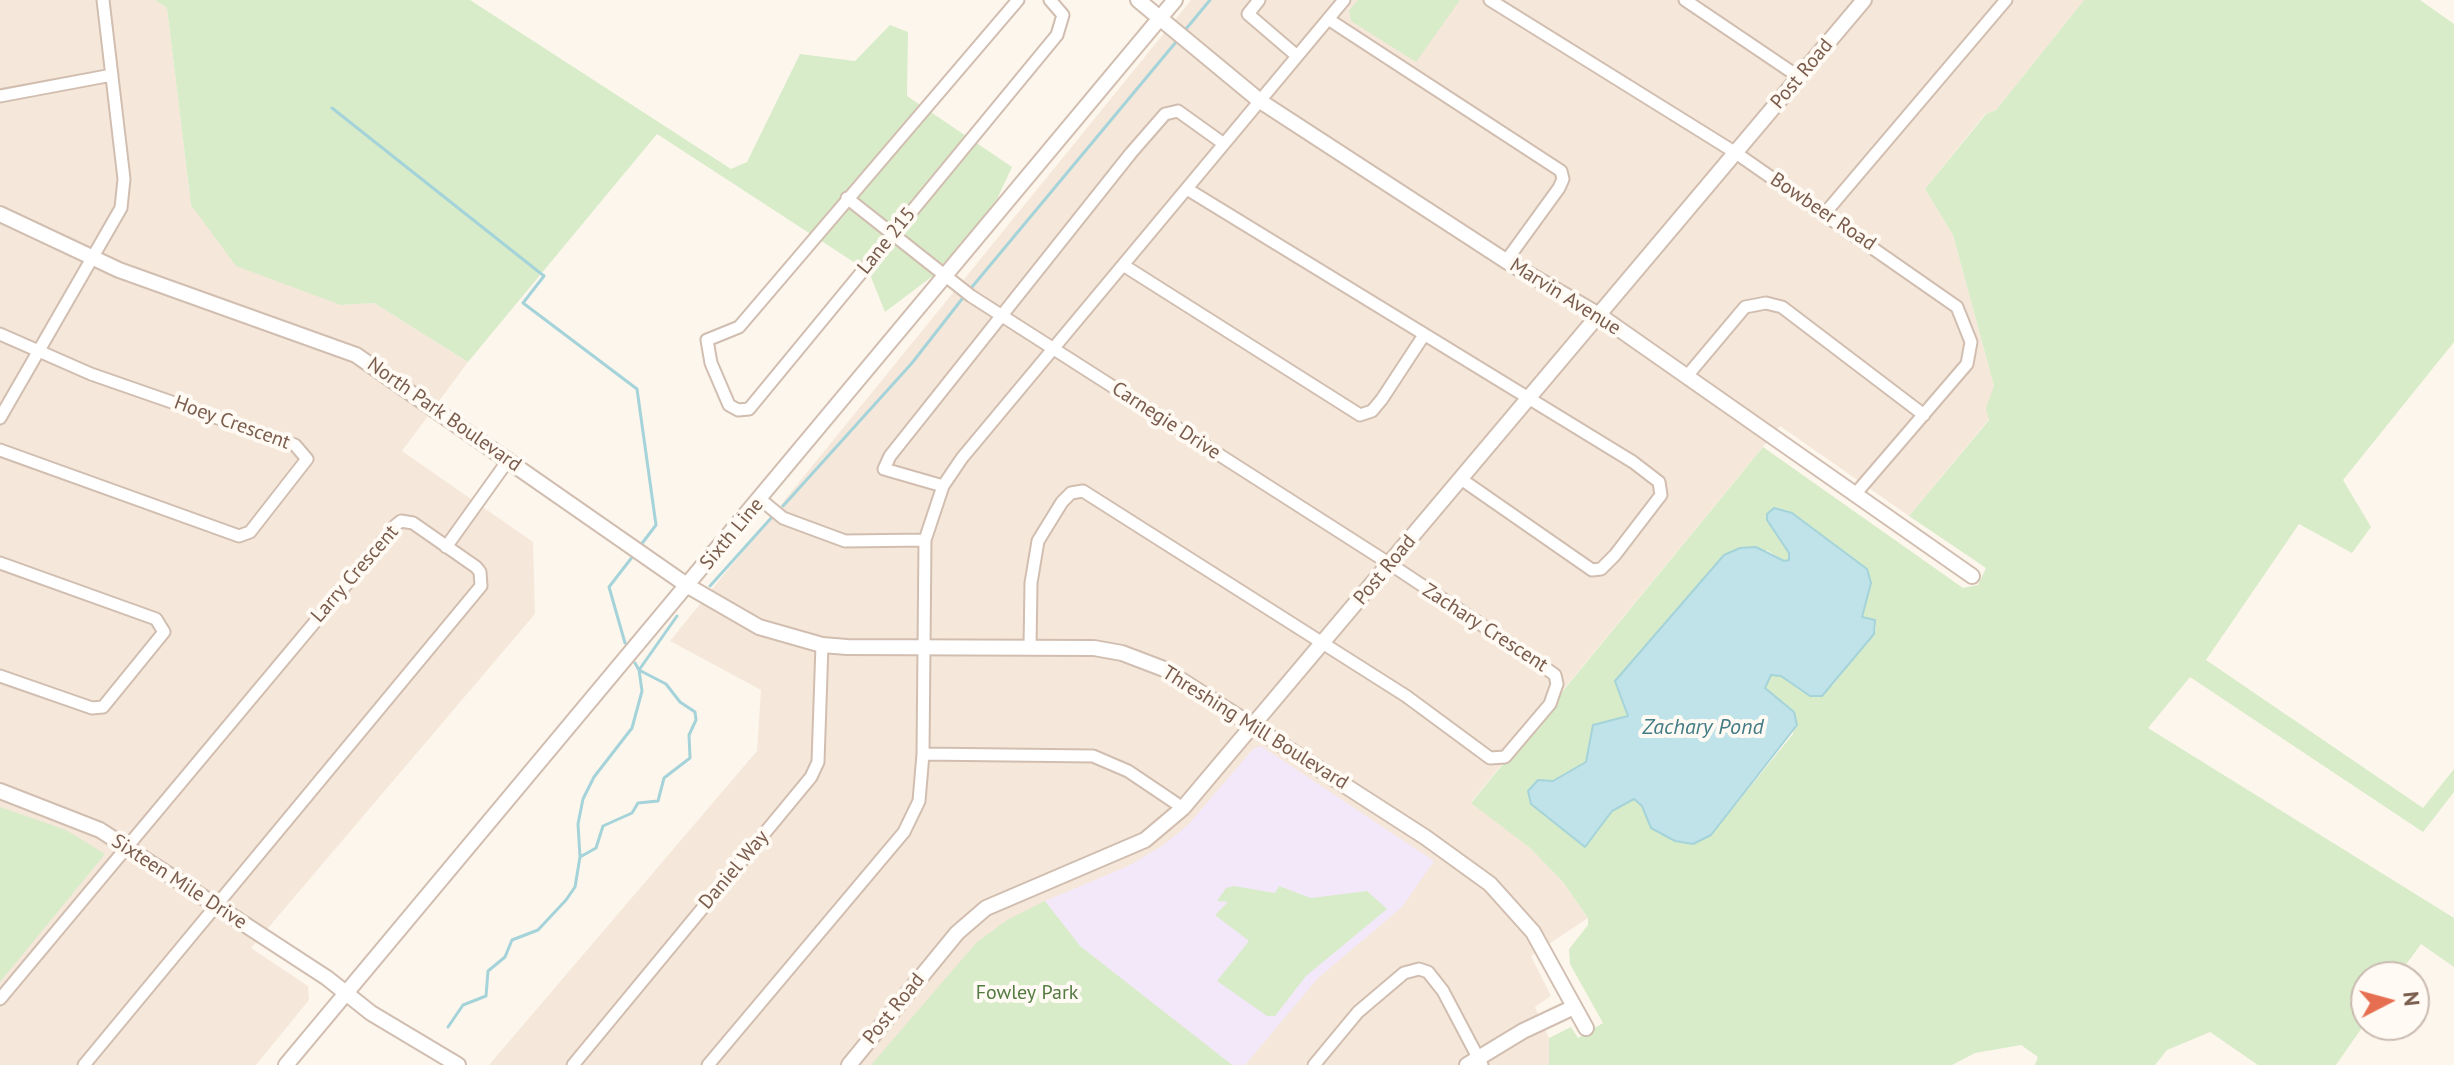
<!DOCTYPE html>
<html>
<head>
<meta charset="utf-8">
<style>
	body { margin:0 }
	#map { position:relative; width:2454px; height:1065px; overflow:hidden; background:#fdf6ec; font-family:"PT Sans",sans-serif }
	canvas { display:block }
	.north { position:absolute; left:2350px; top:961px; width:80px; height:80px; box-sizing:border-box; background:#fffaf3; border:2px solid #cabbb1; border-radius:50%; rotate:84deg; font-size:22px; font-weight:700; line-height:32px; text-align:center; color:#7a5c4d }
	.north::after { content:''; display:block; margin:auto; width:28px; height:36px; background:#e76f51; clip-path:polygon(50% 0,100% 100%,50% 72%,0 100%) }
</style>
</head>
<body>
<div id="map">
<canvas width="2454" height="1065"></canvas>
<div class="north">N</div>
</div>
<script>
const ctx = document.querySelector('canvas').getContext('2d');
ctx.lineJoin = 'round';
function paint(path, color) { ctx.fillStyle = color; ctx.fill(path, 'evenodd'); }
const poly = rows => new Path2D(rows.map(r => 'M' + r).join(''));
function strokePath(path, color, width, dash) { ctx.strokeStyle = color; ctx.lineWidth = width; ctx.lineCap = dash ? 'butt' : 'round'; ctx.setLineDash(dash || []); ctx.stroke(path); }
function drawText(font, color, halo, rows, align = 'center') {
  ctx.font = font + ' "PT Sans",sans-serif'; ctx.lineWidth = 8; ctx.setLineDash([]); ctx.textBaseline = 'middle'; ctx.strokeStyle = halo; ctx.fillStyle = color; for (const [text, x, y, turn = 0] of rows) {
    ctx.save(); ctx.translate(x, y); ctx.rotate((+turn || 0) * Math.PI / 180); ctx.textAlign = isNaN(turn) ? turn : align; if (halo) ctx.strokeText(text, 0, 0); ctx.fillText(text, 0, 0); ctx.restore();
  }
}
paint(poly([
	[0,0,155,0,167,8,191,205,341,305,374,303,468,362,402,451,533,542,535,614,251,948,308,986,309,1000,256,1065,0,1065],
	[1191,0,2084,0,1996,110,1985,114,1925,189,1953,235,1994,386,1989,419,1909,516,1780,426,1471,802,1530,848,1563,882,1588,918,1531,956,1551,996,1535,1007,1549,1038,1549,1065,489,1065,757,751,761,690,670,641]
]), '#f5e8da');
paint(poly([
	[1261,746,1434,861,1402,907,1318,978,1245,1065,1232,1065,1080,946,1045,901,1128,866,1162,846,1188,825,1253,749]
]), '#f3e8fa');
paint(poly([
	[155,0,470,0,731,169,747,162,800,54,855,61,890,25,908,32,907,96,1012,167,997,199,942,269,885,312,869,272,657,134,468,362,374,303,341,305,236,266,191,205,167,8],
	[1358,0,1460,0,1416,62,1351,21,1349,10],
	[2084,0,2420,0,2454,24,2454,342,2343,480,2371,527,2352,553,2299,524,2206,660,2423,808,2454,769,2454,792,2423,832,2190,677,2148,728,2454,918,2454,967,2421,944,2397,977,2366,977,2366,1022,2336,1065,2258,1065,2210,1032,2167,1050,2155,1065,2035,1065,2038,1057,2021,1045,1975,1053,1952,1065,1549,1065,1549,1038,1571,1027,1578,1038,1603,1023,1570,964,1569,949,1588,925,1588,918,1563,882,1530,848,1471,803,1763,447,1963,588,1978,585,1986,568,1909,516,1989,420,1986,408,1994,386,1953,235,1925,189,1986,114,1996,110],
	[1786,510,1867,569,1871,583,1862,617,1875,620,1876,630,1833,685,1818,697,1810,696,1781,676,1771,674,1764,687,1794,712,1793,734,1710,836,1693,844,1680,842,1651,828,1642,806,1634,799,1612,811,1603,822,1537,780,1553,781,1587,762,1767,550,1784,561,1789,560,1789,553,1767,520],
	[0,807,66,830,105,854,0,982],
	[1234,886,1275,893,1279,886,1311,898,1367,891,1387,909,1306,976,1275,1016,1267,1016,1217,981,1249,941,1215,915,1228,902,1217,901,1226,888],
	[1045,901,1080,946,1232,1065,871,1065,977,942,1007,920]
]), '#d8ecc9');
const water = poly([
	[1774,508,1792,513,1867,569,1871,583,1862,617,1875,620,1874,634,1822,696,1810,696,1781,676,1771,675,1765,688,1794,712,1797,725,1711,835,1693,844,1675,841,1651,828,1642,806,1634,799,1612,811,1585,847,1531,804,1528,791,1538,780,1553,781,1586,762,1593,725,1628,716,1615,681,1724,555,1740,548,1756,547,1784,561,1789,560,1789,553,1767,520,1767,514,1774,508]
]);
paint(water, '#bfe3e8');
strokePath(water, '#a5d3da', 2);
strokePath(poly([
	[1186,29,1210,0],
	[332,108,544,276,523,303,637,389,656,525,640,546],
	[972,287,1176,42],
	[783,506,912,363,962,299],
	[710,586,772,517],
	[625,643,609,587,633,556],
	[580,857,578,824,583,799,594,777,632,728,642,691,639,670,677,616],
	[448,1027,463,1005,486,996,488,971,505,957,512,940,538,930,566,900,575,887,580,857,596,848,603,826,632,813,638,803,658,801,664,778,690,758,689,735,696,720,695,712,680,702,666,684,639,670,635,663]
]), '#a5d3da', 3);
const minor = poly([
	[1018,0,739,327,707,340,711,363,729,405,738,410,749,409,1057,35,1063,15,1050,0],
	[1259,0,1248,14,1297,56],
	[1490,0,1736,153,1957,307,1971,342,1967,364,1857,492],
	[1685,0,1799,77],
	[1328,19,1561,171,1563,179,1559,188,1506,261],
	[0,96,112,75],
	[1187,189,1633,462,1659,482,1661,495,1615,555,1601,569,1592,570,1461,479],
	[847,198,971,296,1390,564,1533,659,1555,675,1557,684,1550,704,1505,757,1490,758,1406,696,1083,491,1071,493,1062,502,1038,541,1031,583,1030,647],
	[1826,212,2006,0],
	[1123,265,1360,415,1372,411,1382,399,1424,335],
	[0,334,91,374,295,445,307,459,250,532,239,536,0,450],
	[1687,376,1745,307,1766,303,1782,307,1924,415],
	[0,418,121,208,124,179,103,0],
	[943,486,884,469,890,456,1131,153,1165,114,1178,111,1224,144],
	[760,499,783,518,845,541,925,540],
	[446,547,509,459],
	[0,563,156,619,164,632,103,707,92,708,0,676],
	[923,754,1093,756,1128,771,1183,808],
	[0,999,396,525,401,521,413,523,476,567,480,572,481,586,84,1065],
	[573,1065,811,777,818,762,822,645],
	[708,1065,904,832,919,801,923,754,925,540,943,486,962,458,1344,0],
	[1314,1065,1358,1012,1404,973,1419,969,1428,972,1443,991,1482,1065]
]);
const tertiary = poly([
	[1138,0,1260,101,1506,261,1599,315,1972,576],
	[0,214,119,270,356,355,688,586,759,627,822,645,847,647,1094,648,1122,653,1164,669,1425,837,1490,884,1533,932,1586,1028],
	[0,791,100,830,327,978,371,1013,458,1065],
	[286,1065,1175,0],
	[849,1065,957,933,986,908,1145,840,1183,808,1864,0],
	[1467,1065,1523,1031,1574,1007]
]);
strokePath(minor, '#d1beb0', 15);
strokePath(tertiary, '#d1beb0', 18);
strokePath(minor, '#fff', 11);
strokePath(tertiary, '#fff', 14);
drawText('20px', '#7a5c4d', '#fffaf3', [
	["Post Road",1802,74,-50],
	["Bowbeer Road",1823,212,34],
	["Lane 215",887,241,-51],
	["Marvin Avenue",1565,297,32],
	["North Park Boulevard",444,415,35],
	["Carnegie Drive",1166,421,33],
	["Hoey Crescent",232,423,20],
	["Sixth Line",732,534,-50],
	["Post Road",1385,570,-50],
	["Larry Crescent",355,574,-49],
	["Zachary Crescent",1485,628,33],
	["Threshing Mill Boulevard",1255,728,32],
	["Daniel Way",734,870,-50],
	["Sixteen Mile Drive",179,882,33],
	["Post Road",894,1009,-51]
]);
drawText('20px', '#537a41', '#fffaf3', [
	["Fowley Park",1027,993]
]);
drawText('italic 22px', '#437c86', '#fffaf3', [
	["Zachary Pond",1703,728]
]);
</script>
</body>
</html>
